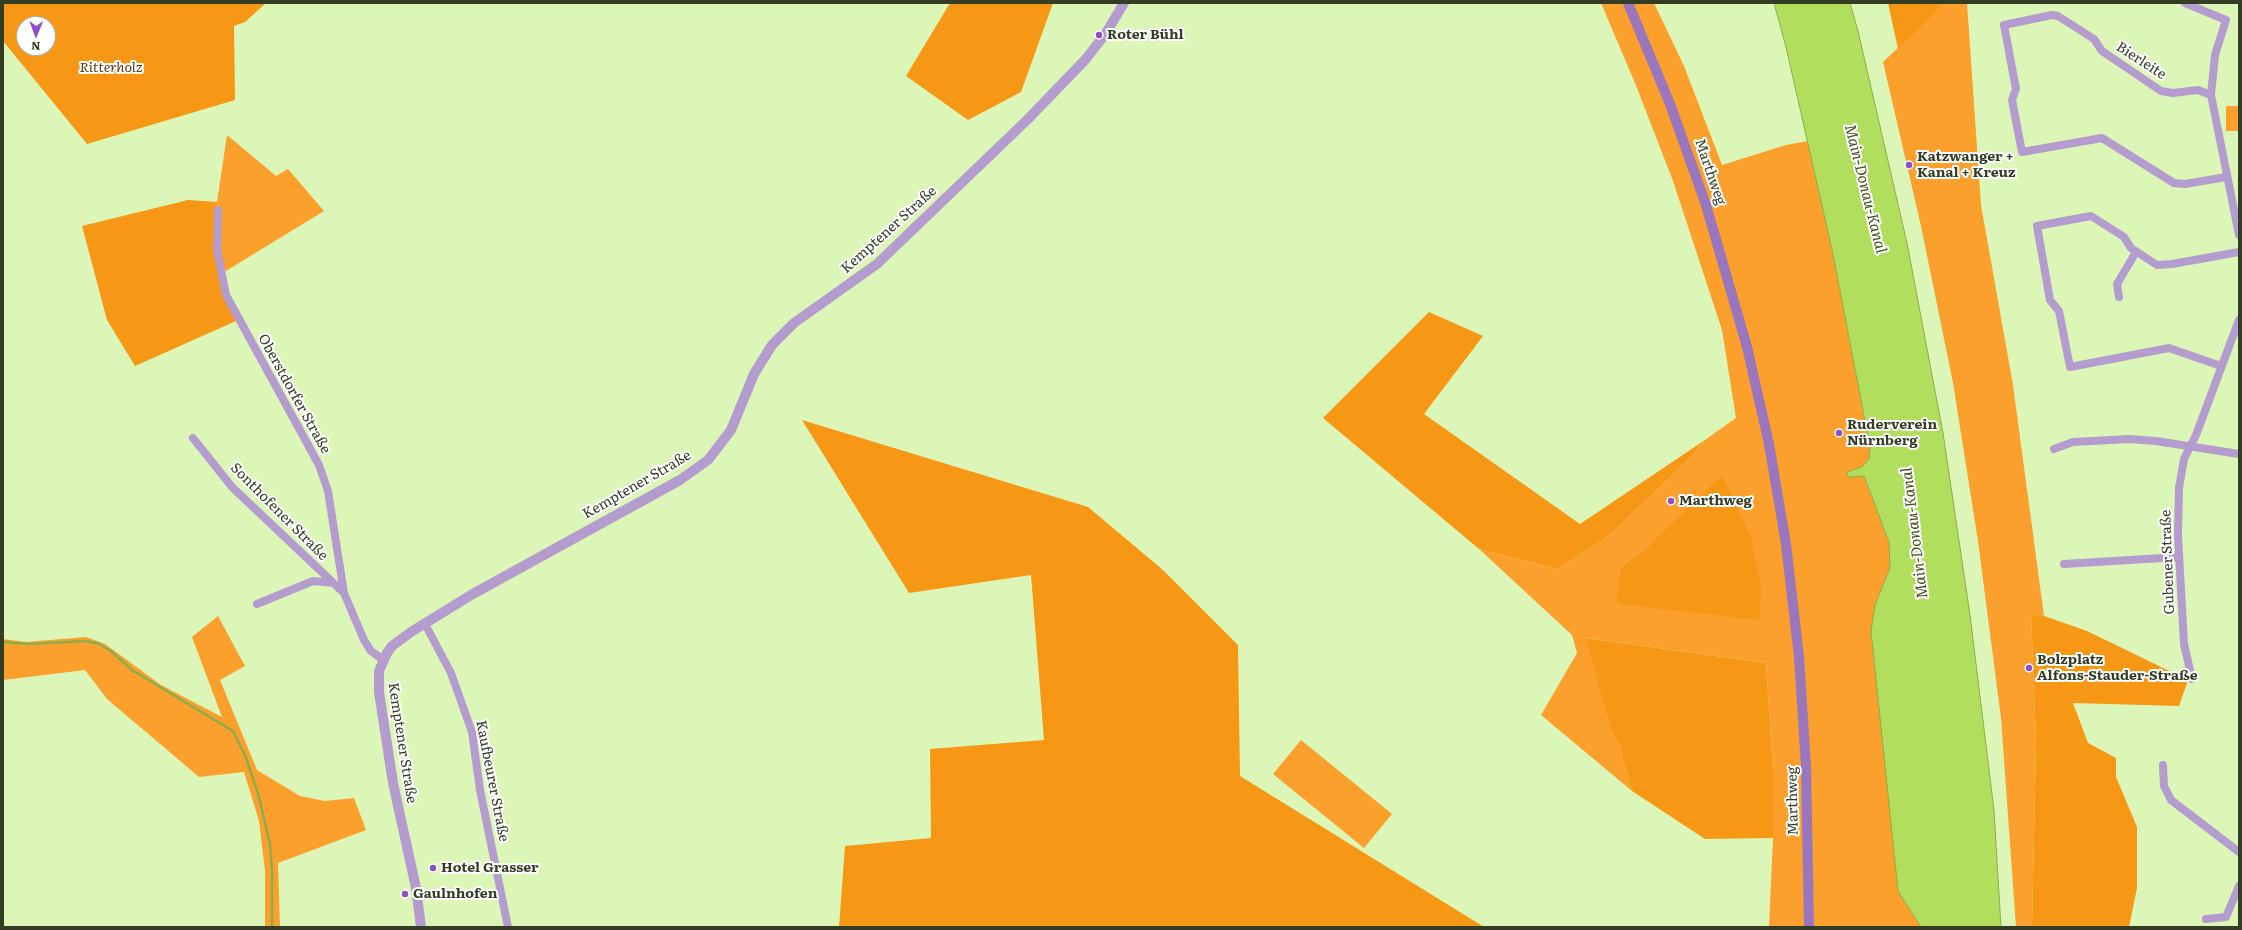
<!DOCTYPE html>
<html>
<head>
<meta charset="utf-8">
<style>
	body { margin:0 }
	#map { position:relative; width:2242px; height:930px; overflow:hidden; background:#dcf6b7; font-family:Literata,serif }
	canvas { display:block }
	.frame { position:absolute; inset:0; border:4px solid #333d24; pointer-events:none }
	.north { position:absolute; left:16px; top:16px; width:40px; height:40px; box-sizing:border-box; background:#fff; border:1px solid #adb1a7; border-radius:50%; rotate:181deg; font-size:11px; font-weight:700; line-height:16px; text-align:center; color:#333d24 }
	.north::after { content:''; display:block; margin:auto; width:14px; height:18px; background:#8f50c6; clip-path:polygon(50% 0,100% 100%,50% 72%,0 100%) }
</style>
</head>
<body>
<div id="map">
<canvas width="2242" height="930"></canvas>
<div class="frame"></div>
<div class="north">N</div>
</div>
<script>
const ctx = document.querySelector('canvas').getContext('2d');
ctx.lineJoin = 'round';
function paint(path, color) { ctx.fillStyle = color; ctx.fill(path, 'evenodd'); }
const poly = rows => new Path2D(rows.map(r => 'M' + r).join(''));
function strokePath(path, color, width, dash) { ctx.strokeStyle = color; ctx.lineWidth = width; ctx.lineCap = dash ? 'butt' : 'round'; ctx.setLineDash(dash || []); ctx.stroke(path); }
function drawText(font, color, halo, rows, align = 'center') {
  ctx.font = font + ' Literata,serif'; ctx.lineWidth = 4; ctx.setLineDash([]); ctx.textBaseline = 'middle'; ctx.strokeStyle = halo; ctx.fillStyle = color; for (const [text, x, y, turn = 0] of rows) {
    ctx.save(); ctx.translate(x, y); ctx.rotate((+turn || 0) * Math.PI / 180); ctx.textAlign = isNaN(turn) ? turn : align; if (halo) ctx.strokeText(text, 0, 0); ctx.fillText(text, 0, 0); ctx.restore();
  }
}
paint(poly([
	[1601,3,1654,3,1684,66,1722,165,1786,145,1808,141,1833,254,1870,447,1869,459,1862,467,1847,472,1848,477,1864,476,1889,542,1890,568,1875,605,1898,891,1921,927,1769,927,1773,838,1773,769,1766,663,1587,638,1610,728,1619,745,1632,791,1541,715,1577,653,1572,635,1479,549,1558,569,1610,535,1693,455,1702,442,1736,418,1722,330,1673,181,1635,83],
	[1650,545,1618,604,1620,568],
	[1945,3,1967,3,1981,205,2013,385,2044,616,2031,614,2036,741,2032,927,2016,927,2001,718,1978,541,1953,383,1921,226,1883,62],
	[2226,106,2239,106,2239,131,2226,131],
	[227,135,276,176,288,169,324,211,221,274,217,202],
	[218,616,245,666,220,680,257,770,300,796,325,801,354,798,366,830,278,863,280,927,265,927,265,871,259,821,244,772,199,777,107,699,85,670,3,680,3,639,26,642,86,637,105,644,161,685,222,717,192,637],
	[1301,740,1392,814,1364,848,1273,774]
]), '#fb9f2d');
paint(poly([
	[3,3,266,3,245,22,234,26,235,100,87,144,3,41],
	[24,24,48,24,48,48,24,48],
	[950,3,1053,3,1021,92,968,120,906,76],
	[1888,3,1945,3,1898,49],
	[188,200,217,202,221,274,236,321,135,366,107,320,82,226],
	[1429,312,1483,336,1424,414,1580,524,1702,442,1693,455,1610,535,1558,569,1479,549,1323,418],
	[802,420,1088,507,1163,570,1238,645,1240,776,1484,927,839,927,845,846,931,838,930,749,1044,740,1031,575,909,593],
	[1723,477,1751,538,1761,585,1760,620,1617,604,1620,568,1650,545,1716,481],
	[2031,614,2044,616,2087,631,2188,680,2179,706,2073,703,2088,743,2116,758,2116,777,2137,827,2137,888,2129,927,2032,927,2036,741],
	[1586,638,1766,663,1773,769,1773,838,1705,839,1632,791,1619,745,1610,728]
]), '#f69815');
const water = poly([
	[1774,3,1850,3,1858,31,1907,243,1943,433,1970,615,1994,810,2001,927,1921,927,1898,891,1871,631,1875,605,1890,568,1889,542,1864,476,1848,477,1847,472,1862,467,1869,459,1870,447,1833,254,1786,47,1774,3]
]);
paint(water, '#b1de5c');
strokePath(water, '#8bae4b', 1);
strokePath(poly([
	[3,642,28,644,85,641,97,643,111,651,132,670,233,731,245,755,258,793,270,844,272,871,272,927]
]), '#8bae4b', 2.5);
strokePath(poly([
	[2185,3,2226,20,2215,55,2211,95,2239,235],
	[2211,95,2198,90,2173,93,2161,91,2102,51,2094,39,2058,16,2052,15,2004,25,2016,89,2012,100,2022,152,2102,138,2174,183,2185,184,2226,177],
	[218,210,217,250,226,295,319,465,328,491,344,593],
	[2119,297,2117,284,2136,252],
	[2221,366,2169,348,2070,367,2059,311,2050,300,2037,226,2091,216,2124,237,2131,248,2157,265,2172,264,2239,252],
	[193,438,232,487,344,593,364,640,371,651,382,659],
	[2054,449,2073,442,2129,439,2156,441,2239,454],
	[2064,564,2179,557],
	[257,604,313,581,333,583],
	[425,624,451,673,472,732,480,790,508,927],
	[2192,679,2184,644,2178,535,2179,488,2184,459,2196,435,2239,320],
	[2163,765,2164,786,2171,800,2239,852],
	[2206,919,2226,917,2239,886]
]), '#b49dce', 8);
strokePath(poly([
	[421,927,416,888,393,783,379,692,379,671,387,653,392,646,411,632,471,595,680,480,708,460,731,430,754,374,772,345,794,323,877,264,1027,120,1085,60,1106,33,1124,3]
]), '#b49dce', 10);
strokePath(poly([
	[1628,3,1670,104,1706,205,1747,347,1769,444,1786,544,1799,657,1806,766,1809,927]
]), '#9976be', 10);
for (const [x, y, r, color] of [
	[1099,35,4,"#8f50c6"],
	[1909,165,4,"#8f50c6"],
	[1839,433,4,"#8f50c6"],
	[1671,501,4,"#8f50c6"],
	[2029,668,4,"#8f50c6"],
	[433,868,4,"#8f50c6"],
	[405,894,4,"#8f50c6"]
]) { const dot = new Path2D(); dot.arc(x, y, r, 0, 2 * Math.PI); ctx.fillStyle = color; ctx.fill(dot); strokePath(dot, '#fff', 1.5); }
drawText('bold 14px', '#333d24', '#fff', [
	["Roter Bühl",1107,35],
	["Katzwanger +",1917,157],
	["Kanal + Kreuz",1917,173],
	["Ruderverein",1847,425],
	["Nürnberg",1847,441],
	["Marthweg",1679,501],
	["Bolzplatz",2037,660],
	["Alfons-Stauder-Straße",2037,676],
	["Hotel Grasser",441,868],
	["Gaulnhofen",413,894]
], 'left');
drawText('14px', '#333d24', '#fff', [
	["Bierleite",2141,61,33],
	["Marthweg",1710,172,71],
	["Kemptener Straße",889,230,-42],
	["Oberstdorfer Straße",294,394,61],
	["Kemptener Straße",637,485,-30],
	["Sonthofener Straße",279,512,45],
	["Gubener Straße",2168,562,-92],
	["Kemptener Straße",402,743,81],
	["Kaufbeurer Straße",492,781,79],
	["Marthweg",1793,801,-91]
]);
drawText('italic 14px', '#5f390b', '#fff', [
	["Ritterholz",111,68]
]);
drawText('italic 15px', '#3d4f1c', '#fff', [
	["Main-Donau-Kanal",1865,189,76],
	["Main-Donau-Kanal",1915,533,-97]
]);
</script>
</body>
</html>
